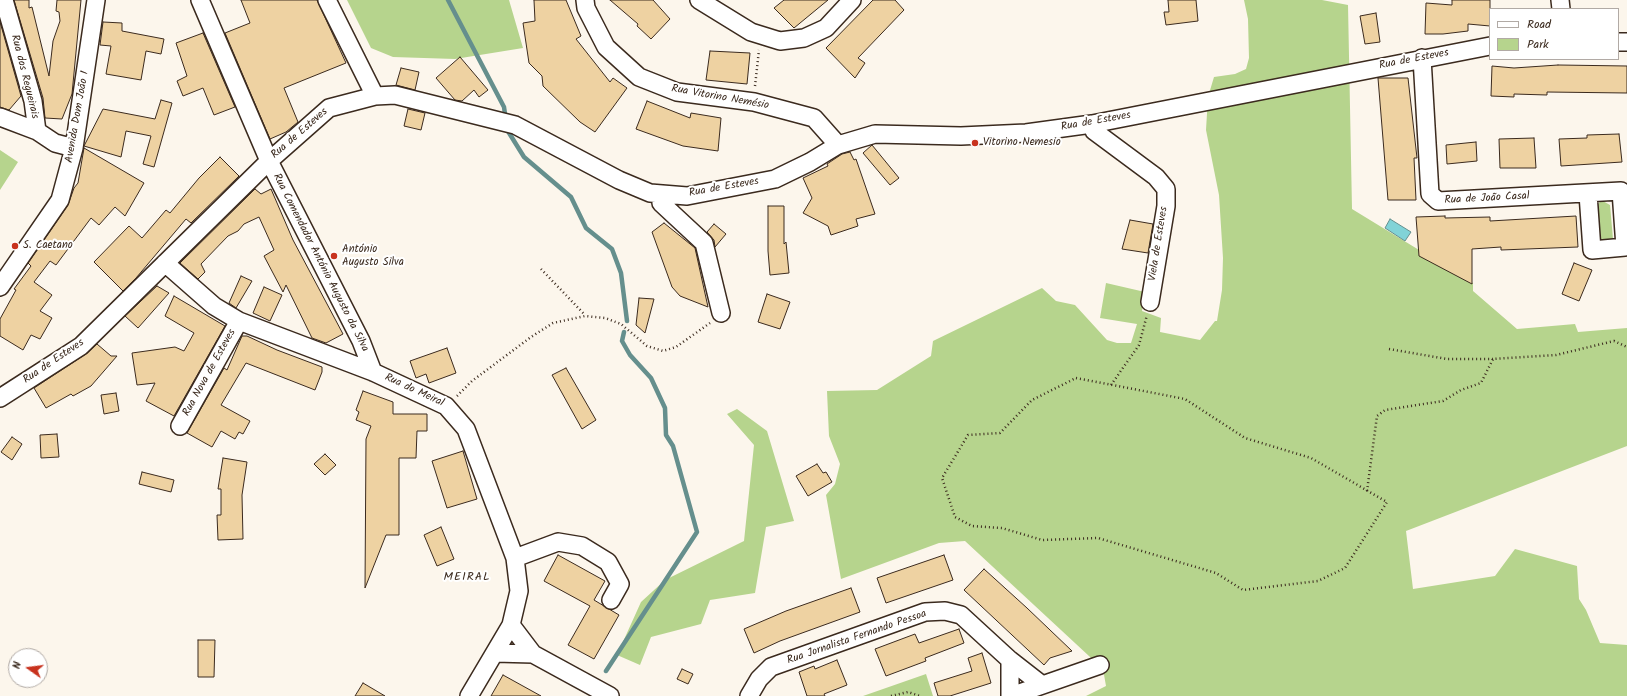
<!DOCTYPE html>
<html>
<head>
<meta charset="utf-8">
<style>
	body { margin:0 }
	#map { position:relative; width:1627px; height:696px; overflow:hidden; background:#fcf6ec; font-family:Kalam,sans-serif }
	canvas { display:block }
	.legend { position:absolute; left:1489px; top:8px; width:130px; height:52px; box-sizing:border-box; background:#fff; border:1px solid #b1aaa5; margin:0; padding:5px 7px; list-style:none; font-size:12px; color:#3b2a1e }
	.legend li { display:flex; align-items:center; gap:8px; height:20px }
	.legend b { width:20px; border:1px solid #b1aaa5 }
	.north { position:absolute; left:8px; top:648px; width:40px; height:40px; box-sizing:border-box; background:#fff; border:1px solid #b1aaa5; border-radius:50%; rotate:284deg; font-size:11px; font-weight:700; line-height:16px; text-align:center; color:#3b2a1e }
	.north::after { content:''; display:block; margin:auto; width:14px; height:18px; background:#c8321e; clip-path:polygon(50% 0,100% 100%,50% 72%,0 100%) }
</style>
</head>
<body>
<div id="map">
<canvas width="1627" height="696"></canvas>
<ul class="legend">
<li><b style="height:5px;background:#fff"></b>Road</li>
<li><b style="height:11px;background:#b6d48d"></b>Park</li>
</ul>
<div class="north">N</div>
</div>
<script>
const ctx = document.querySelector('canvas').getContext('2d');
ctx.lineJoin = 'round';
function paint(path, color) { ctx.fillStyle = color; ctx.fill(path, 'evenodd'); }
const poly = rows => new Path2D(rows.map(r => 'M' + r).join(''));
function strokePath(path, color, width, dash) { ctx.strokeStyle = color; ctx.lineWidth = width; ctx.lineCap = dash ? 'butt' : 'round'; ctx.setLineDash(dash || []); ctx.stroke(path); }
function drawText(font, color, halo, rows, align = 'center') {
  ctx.font = font + ' Kalam,sans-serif'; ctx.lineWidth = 4; ctx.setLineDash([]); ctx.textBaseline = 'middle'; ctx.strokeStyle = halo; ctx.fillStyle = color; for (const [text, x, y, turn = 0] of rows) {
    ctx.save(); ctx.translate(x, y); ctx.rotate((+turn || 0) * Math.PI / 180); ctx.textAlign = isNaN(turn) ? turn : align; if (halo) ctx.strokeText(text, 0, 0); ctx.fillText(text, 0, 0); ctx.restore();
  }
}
paint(poly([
	[347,0,509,0,523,48,455,59,393,57,371,48],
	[1244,0,1322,0,1348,5,1352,209,1473,283,1473,291,1517,329,1575,324,1578,332,1627,328,1627,446,1406,531,1413,589,1495,576,1515,549,1577,566,1579,599,1586,610,1600,643,1627,645,1627,696,1086,696,1106,686,1103,669,965,541,939,543,841,579,826,495,835,484,840,464,829,436,827,391,877,390,931,356,933,341,1042,288,1056,301,1075,305,1107,340,1117,343,1131,343,1137,324,1100,318,1106,283,1145,292,1142,311,1161,318,1160,332,1200,340,1215,321,1217,321,1222,290,1223,258,1219,195,1206,130,1208,97,1214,77,1235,74,1246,69,1249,58,1248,19],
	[0,150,18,162,0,190],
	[1601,200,1610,205,1613,239,1606,244,1598,239,1596,208],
	[737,409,767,431,794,521,766,527,755,593,710,600,701,624,651,637,640,665,617,655,641,602,665,580,744,541,754,445,727,414],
	[926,674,933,696,863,696]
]), '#b6d48d');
const water = poly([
	[1390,219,1411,232,1405,241,1385,228,1390,219]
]);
paint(water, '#81d3d7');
strokePath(water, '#658f8d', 1);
strokePath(poly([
	[448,0,504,107,505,114],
	[506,128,524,157,571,197,586,228,612,249,621,273,627,321],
	[606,671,697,532,673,446,666,435,665,408,651,378,630,355,622,341,624,332]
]), '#658f8d', 4.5);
const building = poly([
	[14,0,29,0,29,8,32,7,49,76,53,41,60,21,59,12,56,11,57,0,81,0,72,94,62,119,45,118,43,98,14,0],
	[241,0,317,0,346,63,284,88,298,122,286,132,270,139,225,33,250,23,241,0],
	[534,0,566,0,581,36,576,39,610,82,613,78,627,88,595,132,580,122,543,86,542,76,529,63,523,23,535,21,534,0],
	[610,0,653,0,670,19,651,39,637,26,638,24,610,0],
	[784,0,828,0,794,28,774,8,784,0],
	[873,0,895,0,904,10,858,58,865,63,855,78,826,48,873,0],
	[1168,0,1196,0,1198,21,1166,25,1164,12,1169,12,1168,0],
	[1452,0,1490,0,1490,26,1468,24,1468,31,1443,34,1425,34,1426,3,1452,5,1452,0],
	[1376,13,1380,42,1365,44,1360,16,1376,13],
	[0,22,21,96,9,110,0,107,0,22],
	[103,22,122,23,122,31,164,39,161,54,146,51,141,80,106,74,111,46,100,45,103,22],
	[203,33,235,107,214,115,203,88,183,96,177,81,187,76,176,43,203,33],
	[710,51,750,53,747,84,706,80,710,51],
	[460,57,488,90,479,97,474,90,462,101,455,100,436,78,460,57],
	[1558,65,1627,66,1627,93,1547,92,1547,95,1514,94,1514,97,1491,96,1492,66,1514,68,1558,65],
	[401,68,419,72,415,90,396,85,401,68],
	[1378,78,1408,78,1417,158,1414,158,1416,200,1388,200,1378,78],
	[161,100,172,103,154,167,143,164,151,136,126,131,121,157,84,146,103,109,155,119,161,100],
	[647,101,690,118,691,113,721,118,718,151,683,146,636,129,647,101],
	[408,109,425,113,421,130,404,126,408,109],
	[1619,134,1622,162,1561,166,1559,139,1587,138,1587,135,1619,134],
	[1534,138,1536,168,1500,168,1499,139,1534,138],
	[1476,142,1477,161,1447,164,1446,145,1476,142],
	[872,145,899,178,890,185,863,153,872,145],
	[84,148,144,183,125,216,115,207,99,225,91,218,56,265,50,261,34,282,52,295,40,311,52,318,40,339,31,335,23,350,0,336,0,319,16,290,14,289,31,266,28,263,68,205,74,188,78,183,84,148],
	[850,152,854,160,856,159,875,214,856,219,858,226,831,235,828,226,803,213,812,198,803,178,828,166,827,164,842,154,850,152],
	[220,157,239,176,191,223,186,219,136,278,123,291,94,262,129,226,142,238,166,210,170,213,199,178,220,157],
	[255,189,261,194,271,189,293,240,343,334,326,343,312,338,286,285,283,292,264,256,274,250,259,217,244,224,238,231,228,236,201,264,205,272,198,279,180,263,255,189],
	[768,206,784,206,784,244,786,242,789,273,770,275,768,251,768,206],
	[1445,216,1445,218,1490,217,1490,221,1576,216,1578,247,1501,250,1501,247,1472,249,1472,284,1419,256,1416,217,1445,216],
	[1130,220,1153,224,1148,253,1122,249,1130,220],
	[664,223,695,248,708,307,680,296,672,287,652,232,664,223],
	[714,224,726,234,715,247,714,240,707,232,714,224],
	[1574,263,1592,270,1579,301,1562,294,1574,263],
	[241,276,252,281,236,308,229,303,241,276],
	[157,286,169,293,138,328,125,316,157,286],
	[264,287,282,295,270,321,253,313,264,287],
	[767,294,790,302,780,329,758,322,767,294],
	[174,296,225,326,174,416,146,401,155,383,137,385,132,353,175,347,184,351,194,333,165,316,174,296],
	[639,298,654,299,645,333,636,325,639,298],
	[242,336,247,336,277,350,322,367,322,372,315,390,246,363,221,405,250,421,243,434,239,432,235,439,221,431,212,447,187,433,224,368,227,370,242,336],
	[97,344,111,356,117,356,91,386,73,396,71,394,46,408,34,388,86,354,97,344],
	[447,348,456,373,429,383,426,374,416,378,410,361,447,348],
	[566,368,596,420,582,429,552,375,566,368],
	[363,391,393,402,393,414,427,414,427,431,417,431,416,458,399,458,399,535,386,535,365,588,366,439,371,426,356,420,359,412,356,410,363,391],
	[116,393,119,411,104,414,101,395,116,393],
	[57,434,59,457,41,458,40,435,57,434],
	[12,437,22,444,12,460,1,452,12,437],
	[463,451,477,499,447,508,432,461,463,451],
	[325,454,336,465,325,475,314,464,325,454],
	[223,458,247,462,242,495,243,539,218,540,217,515,221,515,221,489,218,489,223,458],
	[817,464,823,473,826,472,832,482,808,496,796,476,817,464],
	[142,472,174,480,171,492,139,484,142,472],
	[441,527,454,559,437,566,424,535,441,527],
	[558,555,605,581,594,600,619,615,594,659,568,645,590,606,544,581,558,555],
	[944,555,953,580,886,603,877,578,944,555],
	[984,569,1027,608,1072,651,1050,658,1044,665,964,590,984,569],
	[851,588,860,612,780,641,754,653,744,629,786,611,851,588],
	[959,629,964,643,925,658,926,661,886,676,875,649,915,634,919,643,959,629],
	[198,640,215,640,214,677,198,677,198,640],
	[982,653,991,683,950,696,938,696,934,683,972,671,968,658,982,653],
	[837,660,847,685,824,694,825,696,807,696,799,672,814,666,815,669,837,660],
	[682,669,693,674,688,684,677,679,682,669],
	[503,675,541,696,491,696,503,675],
	[363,683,385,696,355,696,363,683]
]);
paint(building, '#eed2a2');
strokePath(building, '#3b2a1e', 1);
const minor = poly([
	[4,0,33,101,37,131],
	[200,0,269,161,361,341,373,372],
	[327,0,375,96],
	[585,0,586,8,606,47,639,77,677,92,754,102,814,118,838,145],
	[699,0,751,32,780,41,804,38,826,28,852,0],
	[1560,0,1561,9],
	[1618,42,1627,42],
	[1422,58,1430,194,1438,201,1621,191,1625,247,1592,250,1588,194],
	[0,117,37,131,55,143,74,148],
	[1092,124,1094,131,1156,177,1166,189,1166,206,1150,302],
	[663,194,661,203,704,243,721,313],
	[165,263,214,306,239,321,373,372,446,406,466,429,515,558,519,591,511,625,469,696],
	[0,287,60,200,74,148,96,0],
	[0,398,81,346,269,161,329,108,375,96,395,95,515,125,619,180,650,193,687,196,775,179,810,162,838,145,875,134,961,136,1026,133,1092,124,1490,46],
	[180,426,239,321],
	[515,558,558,542,582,546,608,562,620,584,611,600],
	[511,625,533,654,610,696],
	[495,653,533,654],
	[749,696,759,679,771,667,925,612,945,611,961,615,1010,660,1042,685],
	[1010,696,1010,660],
	[1011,696,1100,665]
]);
strokePath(minor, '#3b2a1e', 20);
strokePath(poly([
	[755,86,759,50],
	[541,269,585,315],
	[1389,349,1447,359,1493,359],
	[1076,378,1185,399,1245,438,1311,458,1387,502,1345,568,1318,581,1243,590,1216,573,1098,538,1042,540,1002,528,972,526,955,517,942,478,968,435,1000,433,1032,400,1076,378],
	[1111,385,1139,345,1147,315],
	[457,396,472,381,531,337,553,323,585,316,605,318,621,324,647,346,663,351,676,347,710,323],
	[1367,491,1377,416,1385,410,1443,401,1461,390,1481,383,1493,359,1556,355,1614,341,1627,347],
	[891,696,908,692,920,696]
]), '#3b2a1e', 2.5, [1, 3]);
strokePath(minor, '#fff', 17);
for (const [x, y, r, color] of [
	[975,143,4,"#c8321e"],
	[15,246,4,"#c8321e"],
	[334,256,4,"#c8321e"]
]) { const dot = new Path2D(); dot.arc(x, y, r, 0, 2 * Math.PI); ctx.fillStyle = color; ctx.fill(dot); strokePath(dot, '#fff', 1.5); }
drawText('11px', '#3b2a1e', '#fff', [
	["Rua de Esteves",1414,60,-11],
	["Rua dos Regueirais",24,77,76],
	["Rua Vitorino Nemésio",720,98,10],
	["Avenida Dom João I",78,117,-80],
	["Rua de Esteves",1096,122,-10],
	["Rua de Esteves",300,134,-41],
	["Rua de Esteves",724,188,-10],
	["Rua de João Casal",1487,199,-3],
	["Viela de Esteves",1159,244,-81],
	["Rua Comendador António Augusto da Silva",320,263,63],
	["Rua de Esteves",54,362,-34],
	["Rua Nova de Esteves",210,373,-61],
	["Rua do Meiral",414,391,25],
	["Rua Jornalista Fernando Pessoa",857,638,-19]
]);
drawText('11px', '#3b2a1e', '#fff', [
	["Vitorino Nemesio",983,143],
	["S. Caetano",23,246],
	["António",342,250],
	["Augusto Silva",342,263]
], 'left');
ctx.letterSpacing = '1px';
drawText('12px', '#3b2a1e', '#fff', [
	["MEIRAL",467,578]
]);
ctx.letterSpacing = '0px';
</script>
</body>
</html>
